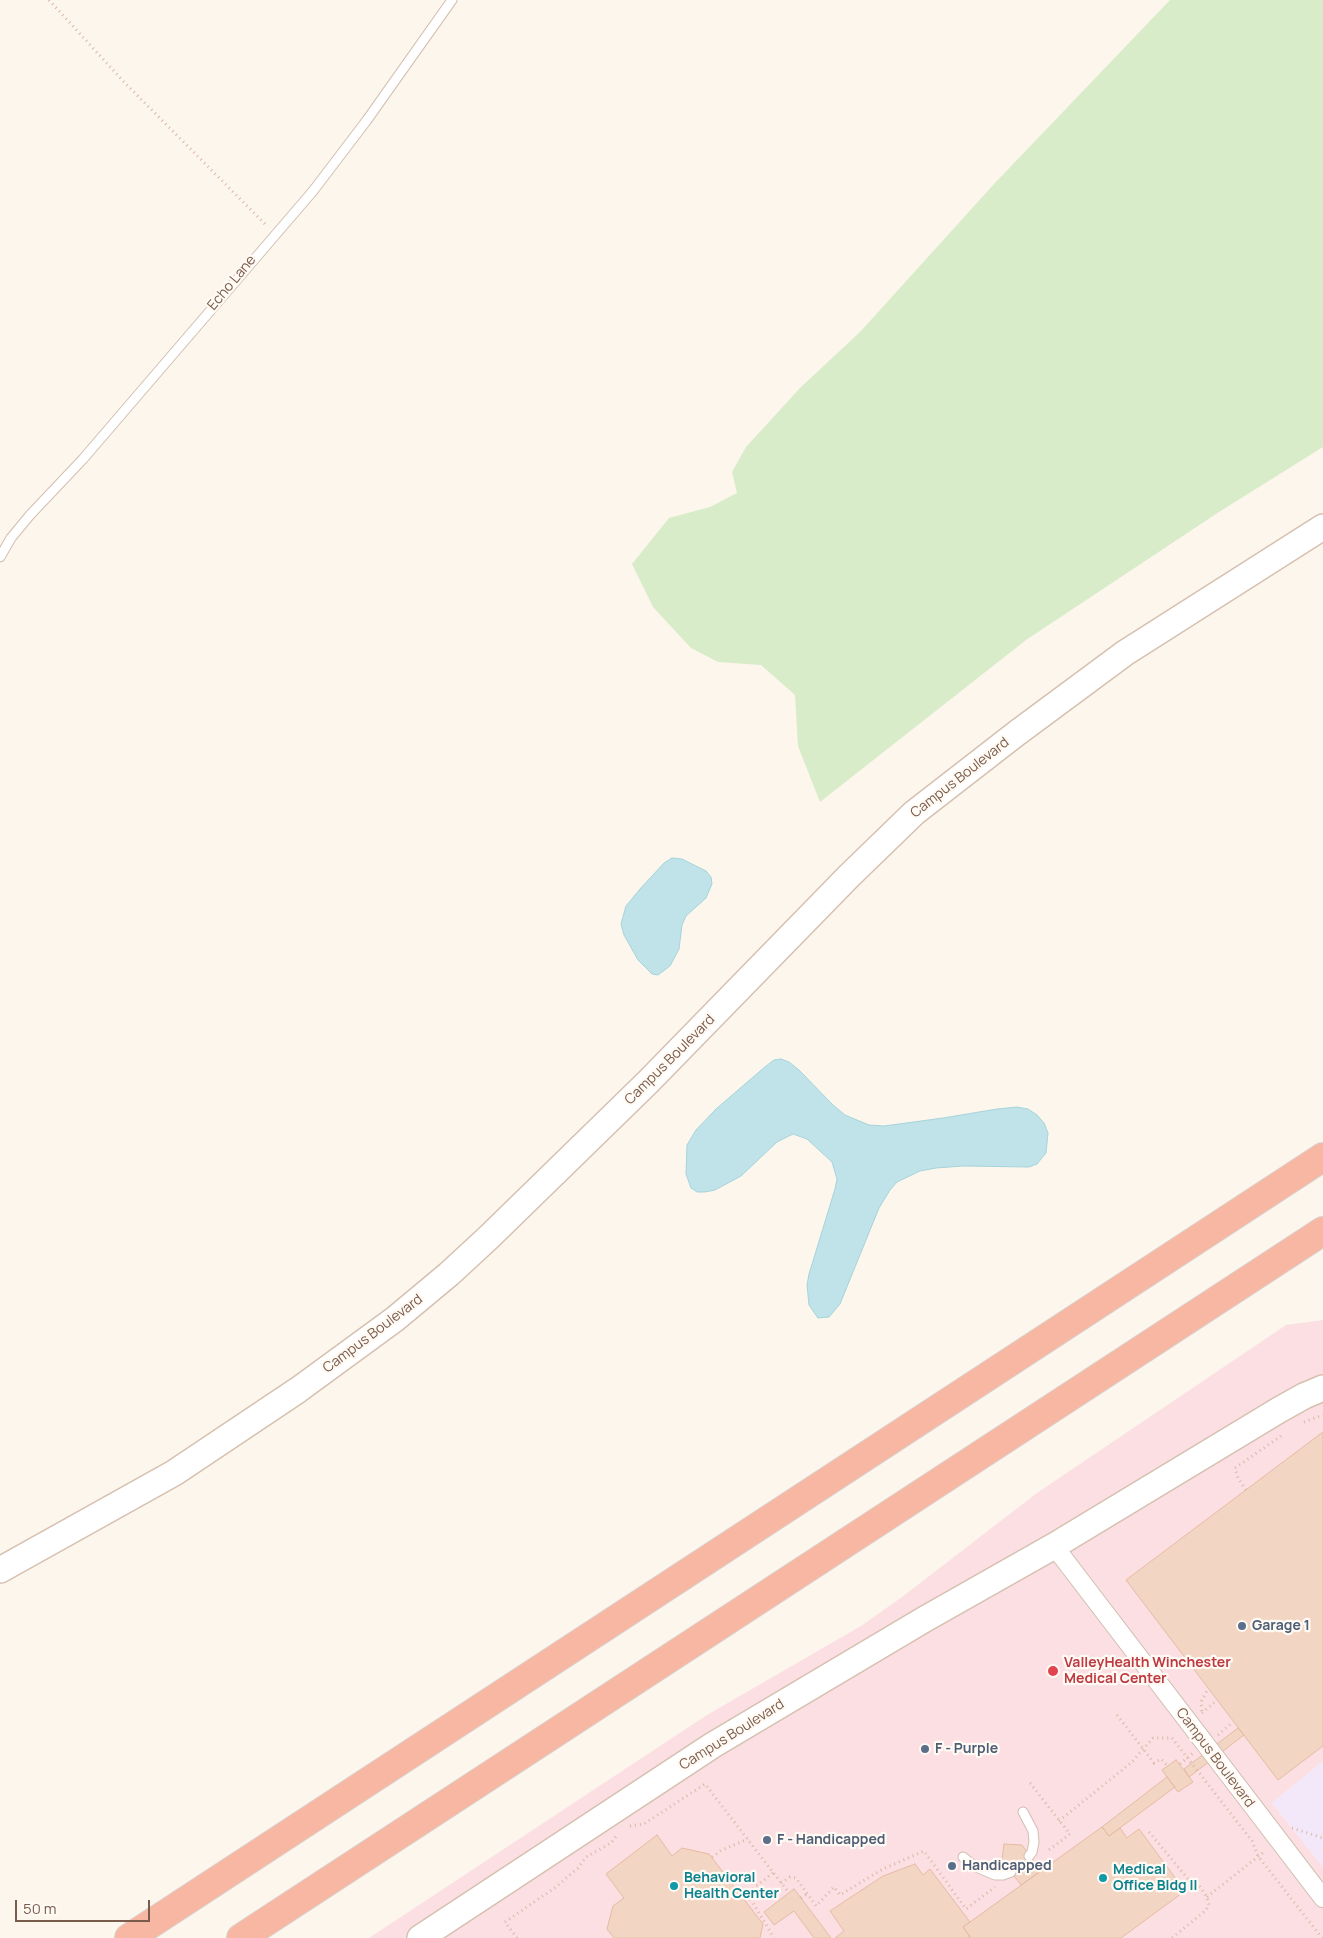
<!DOCTYPE html>
<html>
<head>
<meta charset="utf-8">
<style>
	body { margin:0 }
	#map { position:relative; width:1323px; height:1938px; overflow:hidden; background:#fdf6ec; font-family:Manrope,sans-serif }
	canvas { display:block }
	.scale { position:absolute; left:15px; top:1900px; width:135px; height:22px; box-sizing:border-box; border:2px solid #7a5c4d; border-top:0; padding-left:6px; font-size:15px; line-height:18px; white-space:nowrap; color:#7a5c4d; -webkit-text-stroke:4px #fffaf3; paint-order:stroke }
</style>
</head>
<body>
<div id="map">
<canvas width="1323" height="1938"></canvas>
<div class="scale">50 m</div>
</div>
<script>
const ctx = document.querySelector('canvas').getContext('2d');
ctx.lineJoin = 'round';
function paint(path, color) { ctx.fillStyle = color; ctx.fill(path, 'evenodd'); }
const poly = rows => new Path2D(rows.map(r => 'M' + r).join(''));
function strokePath(path, color, width, dash) { ctx.strokeStyle = color; ctx.lineWidth = width; ctx.lineCap = dash ? 'butt' : 'round'; ctx.setLineDash(dash || []); ctx.stroke(path); }
function drawText(font, color, halo, rows, align = 'center') {
  ctx.font = font + ' Manrope,sans-serif'; ctx.lineWidth = 4.5; ctx.setLineDash([]); ctx.textBaseline = 'middle'; ctx.strokeStyle = halo; ctx.fillStyle = color; for (const [text, x, y, turn = 0] of rows) {
    ctx.save(); ctx.translate(x, y); ctx.rotate((+turn || 0) * Math.PI / 180); ctx.textAlign = isNaN(turn) ? turn : align; if (halo) ctx.strokeText(text, 0, 0); ctx.fillText(text, 0, 0); ctx.restore();
  }
}
paint(poly([
	[1323,1761,1323,1867,1272,1803]
]), '#f3e8fa');
paint(poly([
	[1323,1320,1323,1761,1272,1803,1323,1867,1323,1938,369,1938,707,1715,861,1626,902,1597,1037,1493,1286,1325]
]), '#fbdfe3');
paint(poly([
	[1170,0,1323,0,1323,447,1219,512,1026,640,820,802,798,746,795,695,761,665,718,662,691,648,653,607,632,564,669,518,710,507,737,493,732,472,746,447,800,388,861,331,994,184]
]), '#d8ecc9');
const water = poly([
	[672,858,682,859,706,871,711,877,712,884,706,898,686,916,682,925,679,949,670,966,658,975,652,974,638,960,624,935,621,924,626,906,640,889,664,863,672,858],
	[781,1059,789,1062,799,1070,833,1105,845,1115,869,1125,884,1126,943,1118,997,1109,1017,1107,1028,1109,1037,1115,1044,1123,1048,1133,1046,1153,1037,1164,1029,1167,963,1166,936,1168,920,1171,897,1182,890,1190,879,1208,840,1304,829,1317,818,1318,809,1305,807,1285,809,1274,835,1189,837,1179,832,1162,807,1139,793,1134,777,1142,741,1176,715,1190,705,1192,697,1192,691,1188,686,1174,687,1145,696,1130,716,1109,766,1066,774,1060,781,1059]
]);
paint(water, '#bfe3e8');
strokePath(water, '#a5d3da', 1);
const building = poly([
	[1323,1432,1323,1746,1278,1780,1126,1580,1323,1432],
	[1238,1728,1244,1735,1189,1777,1184,1769,1238,1728],
	[1176,1760,1193,1782,1178,1792,1162,1770,1176,1760],
	[1167,1777,1175,1787,1109,1836,1102,1827,1167,1777],
	[1102,1827,1109,1836,1120,1828,1127,1838,1139,1829,1185,1891,1121,1938,968,1938,970,1937,963,1927,1102,1827],
	[657,1835,672,1856,682,1848,709,1854,763,1924,760,1938,614,1938,607,1929,613,1906,624,1898,606,1874,657,1835],
	[1004,1844,1022,1845,1041,1871,1021,1885,1002,1860,1004,1844],
	[915,1864,923,1875,930,1869,970,1922,963,1927,970,1937,968,1938,835,1938,844,1931,830,1911,883,1876,915,1864],
	[794,1889,801,1898,831,1938,814,1938,794,1911,774,1925,764,1912,794,1889]
]);
paint(building, '#f3d5c3');
strokePath(building, '#e6bba3', 1);
const lane = poly([
	[0,557,11,538,30,515,83,459,313,191,367,120,452,0],
	[1023,1812,1033,1831,1034,1842,1032,1852,1029,1856],
	[963,1857,974,1866,995,1875,1003,1875,1011,1872]
]);
const street = poly([
	[1054,1546,1323,1898]
]);
const secondary = poly([
	[0,1570,174,1473,298,1390,395,1319,449,1274,488,1238,648,1082,849,876,914,813,1017,733,1125,653,1323,527],
	[420,1938,713,1745,925,1619,1054,1546,1279,1410,1304,1396,1323,1388]
]);
const highway = poly([
	[129,1938,1323,1157],
	[241,1938,1323,1231]
]);
strokePath(lane, '#d1beb0', 11);
strokePath(street, '#d1beb0', 20);
strokePath(secondary, '#d6c0b0', 28);
strokePath(highway, '#dad1cd', 30);
strokePath(poly([
	[49,0,124,82,267,226],
	[1304,1422,1323,1415],
	[1246,1490,1238,1478,1235,1468,1281,1436],
	[1202,1711,1201,1702,1208,1689],
	[1202,1713,1217,1700],
	[1117,1715,1154,1763,1161,1759,1168,1766],
	[1218,1735,1233,1722],
	[1172,1738,1252,1841,1258,1856,1322,1938],
	[1180,1764,1193,1753],
	[1030,1783,1070,1834,1046,1852],
	[1059,1821,1132,1762,1153,1738,1172,1738],
	[630,1826,644,1824,705,1784,789,1893],
	[1292,1828,1323,1838],
	[1149,1832,1189,1880,1198,1884,1207,1897,1209,1905,1205,1911,1172,1938],
	[712,1857,722,1850,748,1839],
	[773,1873,747,1893,774,1938],
	[781,1883,790,1877,796,1878,816,1906,834,1887,840,1895,883,1869,924,1851,966,1909,995,1887],
	[1207,1897,1265,1851],
	[801,1898,807,1894],
	[517,1938,505,1922,556,1887,578,1868,586,1857,611,1843,617,1835]
]), '#d9b8a5', 3, [1, 4]);
strokePath(lane, '#fff', 9);
strokePath(street, '#fff', 18);
strokePath(secondary, '#fff', 25);
strokePath(highway, '#f7b7a3', 28);
for (const [x, y, r, color] of [
	[1242,1626,5,"#5c6f8a"],
	[1053,1671,6,"#e0444e"],
	[925,1749,5,"#5c6f8a"],
	[767,1840,5,"#5c6f8a"],
	[952,1866,5,"#5c6f8a"],
	[1103,1878,5,"#0f9aa8"],
	[674,1886,5,"#0f9aa8"]
]) { const dot = new Path2D(); dot.arc(x, y, r, 0, 2 * Math.PI); ctx.fillStyle = color; ctx.fill(dot); strokePath(dot, '#fffaf3', 2); }
drawText('14px', '#7a5c4d', '#fffaf3', [
	["Echo Lane",232,283,-50],
	["Campus Boulevard",960,778,-38],
	["Campus Boulevard",670,1060,-45],
	["Campus Boulevard",373,1334,-37],
	["Campus Boulevard",732,1735,-32],
	["Campus Boulevard",1215,1758,53]
]);
drawText('bold 14px', '#4e5e75', '#fffaf3', [
	["Garage 1",1252,1626],
	["F - Purple",935,1749],
	["F - Handicapped",777,1840],
	["Handicapped",962,1866]
], 'left');
drawText('bold 14px', '#be3a42', '#fffaf3', [
	["ValleyHealth Winchester",1064,1663],
	["Medical Center",1064,1679]
], 'left');
drawText('bold 14px', '#0d838f', '#fffaf3', [
	["Medical",1113,1870],
	["Office Bldg II",1113,1886],
	["Behavioral",684,1878],
	["Health Center",684,1894]
], 'left');
</script>
</body>
</html>
